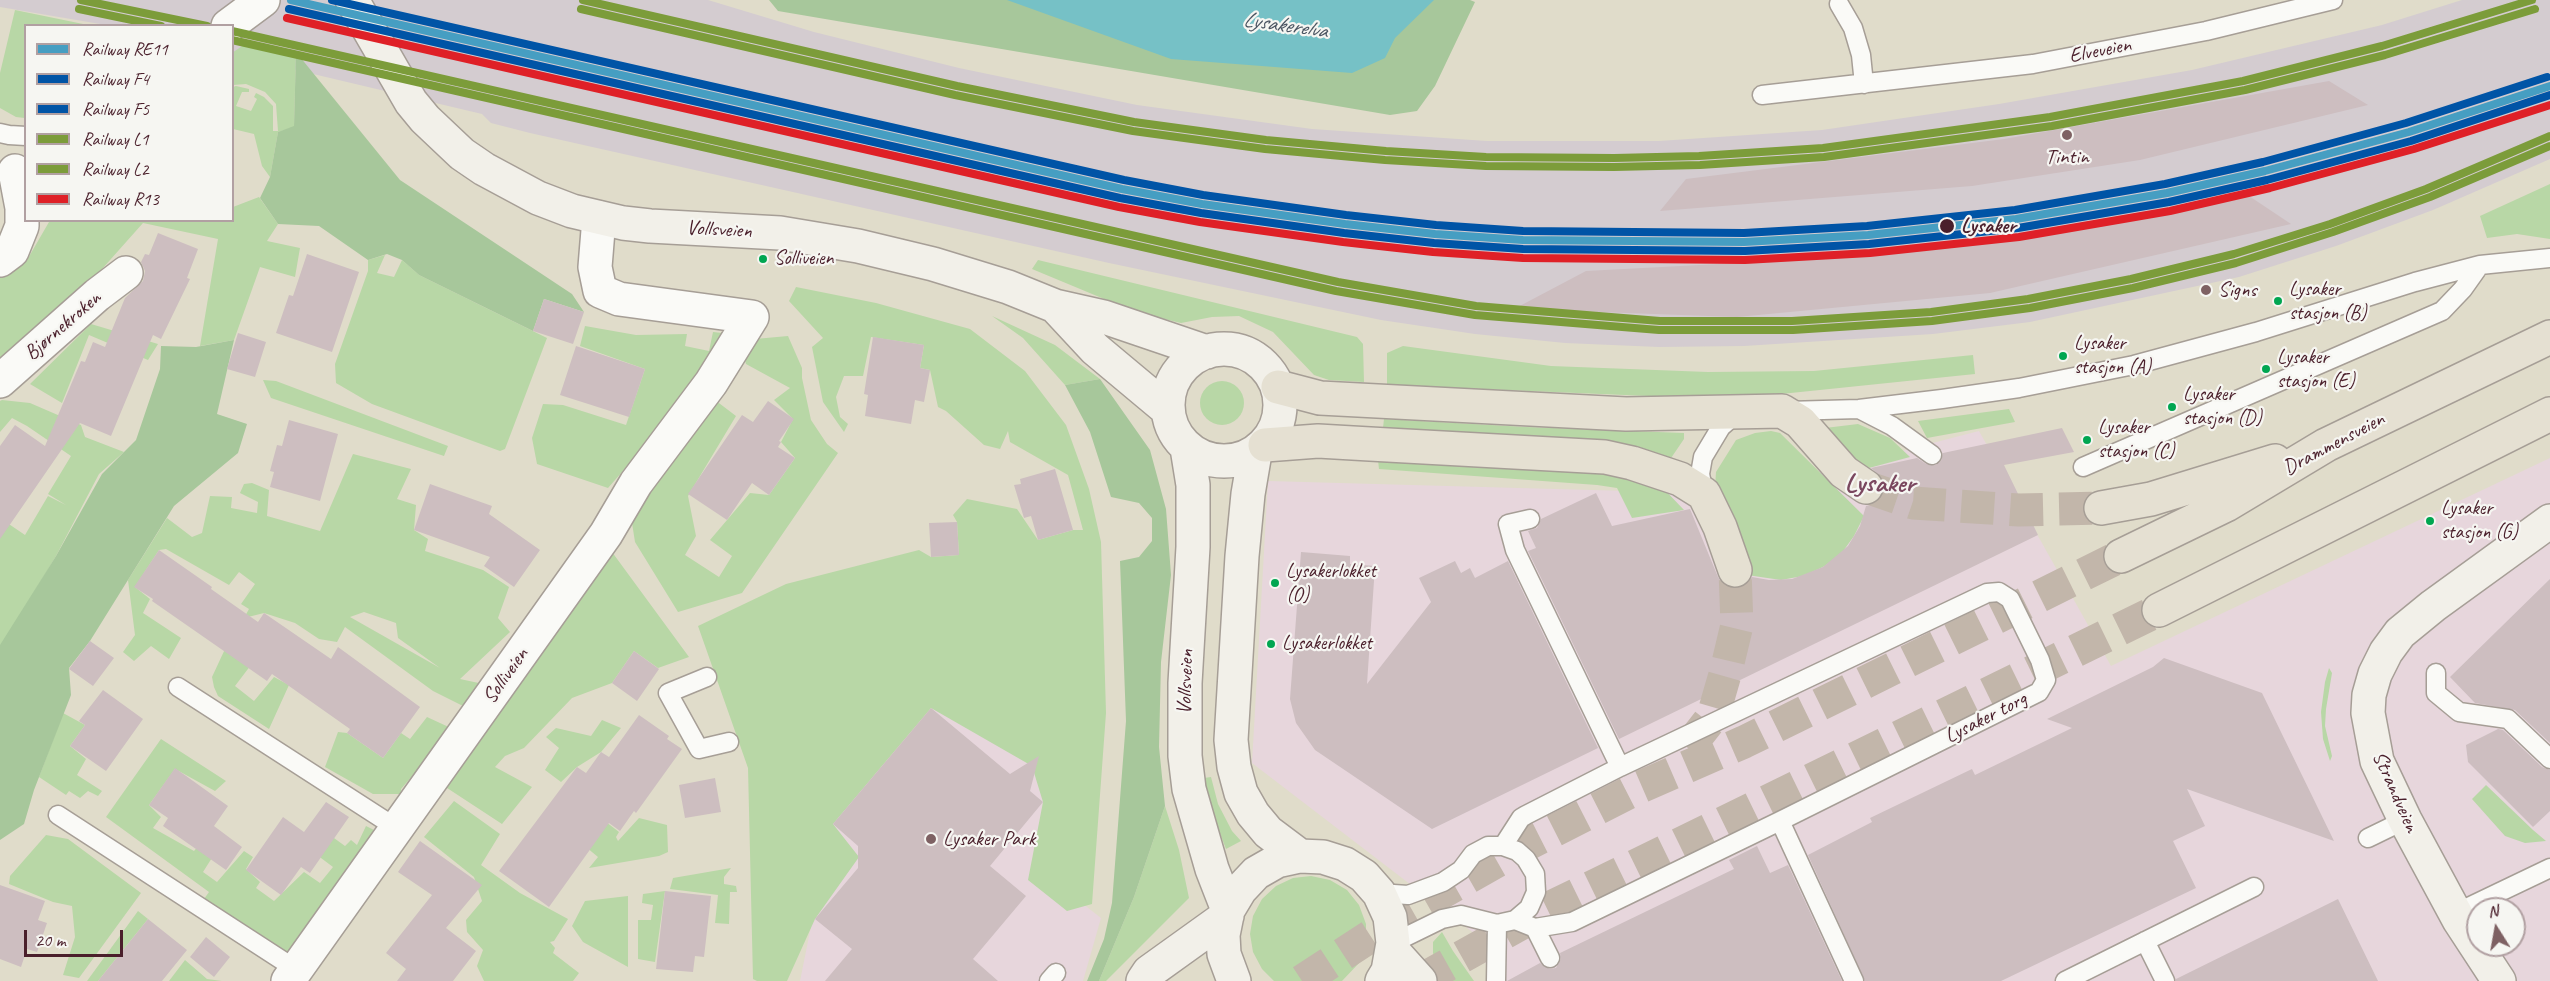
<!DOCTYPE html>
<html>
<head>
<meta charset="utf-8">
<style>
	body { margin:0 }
	#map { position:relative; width:2550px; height:981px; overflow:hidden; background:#e0dcca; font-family:Caveat,sans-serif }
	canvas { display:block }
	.legend { position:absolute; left:24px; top:24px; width:210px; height:198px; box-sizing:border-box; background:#f6f6f2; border:2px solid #b1a0a2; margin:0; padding:8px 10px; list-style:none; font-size:18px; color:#4a1f2b }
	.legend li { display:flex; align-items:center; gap:12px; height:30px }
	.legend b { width:30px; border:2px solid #b1a0a2 }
	.north { position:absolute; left:2466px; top:897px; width:60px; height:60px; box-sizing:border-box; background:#f6f6f2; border:2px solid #b1a0a2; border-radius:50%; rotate:349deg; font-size:16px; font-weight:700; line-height:24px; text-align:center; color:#4a1f2b }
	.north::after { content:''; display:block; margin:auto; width:21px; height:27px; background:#7e6163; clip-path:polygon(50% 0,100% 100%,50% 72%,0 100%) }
	.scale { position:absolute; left:24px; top:930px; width:99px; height:27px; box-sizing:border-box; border:3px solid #4a1f2b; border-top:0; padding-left:8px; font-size:18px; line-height:21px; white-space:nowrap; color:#4a1f2b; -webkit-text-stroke:4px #f6f6f2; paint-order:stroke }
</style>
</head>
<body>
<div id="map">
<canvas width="2550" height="981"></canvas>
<ul class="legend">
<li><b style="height:8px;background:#469ec2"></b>Railway RE11</li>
<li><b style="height:8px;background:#0054a6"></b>Railway F4</li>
<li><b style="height:8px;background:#0054a6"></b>Railway F5</li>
<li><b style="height:8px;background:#7c9c3a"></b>Railway L1</li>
<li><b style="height:8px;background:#7c9c3a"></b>Railway L2</li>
<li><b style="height:8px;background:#df2027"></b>Railway R13</li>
</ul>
<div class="north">N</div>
<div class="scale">20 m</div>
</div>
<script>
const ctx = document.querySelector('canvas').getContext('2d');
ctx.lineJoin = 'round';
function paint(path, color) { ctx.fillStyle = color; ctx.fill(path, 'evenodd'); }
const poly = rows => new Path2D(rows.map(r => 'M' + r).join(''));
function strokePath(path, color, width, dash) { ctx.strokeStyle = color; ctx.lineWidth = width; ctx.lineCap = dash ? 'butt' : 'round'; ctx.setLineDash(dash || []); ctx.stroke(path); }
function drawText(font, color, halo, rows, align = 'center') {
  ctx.font = font + ' Caveat,sans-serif'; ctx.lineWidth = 4.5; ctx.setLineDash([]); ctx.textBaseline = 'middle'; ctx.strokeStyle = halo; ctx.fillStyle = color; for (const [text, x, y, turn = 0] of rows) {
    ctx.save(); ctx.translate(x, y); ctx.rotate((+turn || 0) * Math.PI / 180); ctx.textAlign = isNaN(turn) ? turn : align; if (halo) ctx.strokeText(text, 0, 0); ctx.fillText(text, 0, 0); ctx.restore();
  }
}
paint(poly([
	[1979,431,2111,666,2550,458,2550,981,1490,981,1479,937,1252,763,1268,481,1735,494],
	[2478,909,2514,909,2514,945,2478,945],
	[952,686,1059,796,1032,864,1101,918,1083,981,800,981,832,822]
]), '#e7d6dc');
paint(poly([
	[0,0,708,0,814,32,959,68,1137,105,1312,129,1487,141,1659,141,1822,130,1999,104,2192,70,2382,25,2462,0,2550,0,2550,159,2433,210,2336,246,2239,277,2030,322,1933,334,1744,346,1659,347,1565,343,1475,334,1381,320,1109,263,530,133,491,123,482,114,233,55,232,26,106,25,0,7]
]), '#d4ccd0');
paint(poly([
	[15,10,88,25,26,26,25,118,16,117,0,108,0,73],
	[248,42,296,52,294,127,278,132,270,177,262,166,254,134,233,129,233,87,236,86,249,89,249,92,242,92,236,106,251,111,257,99,254,97,256,93,264,97,273,106,273,131,278,131,276,104,265,92,246,84,233,85,232,53],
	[2550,184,2550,239,2517,234,2487,238,2480,216],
	[259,197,278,224,267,241,300,248,295,277,260,267,234,340,200,346,218,239,143,223,86,287,0,365,0,278,27,260,49,222,232,220,233,207],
	[385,255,377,273,394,277,402,260,419,275,547,338,505,449,500,451,372,404,336,383,335,364,368,271,368,260],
	[1038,260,1357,337,1363,344,1364,382,1329,380,1314,375,1273,332,1239,316,1212,317,1181,323,1156,317,1121,306,1032,269],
	[796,287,876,303,970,329,1025,371,1066,425,1089,489,1101,542,1106,713,1092,904,1067,911,1028,880,1043,802,1032,766,931,708,833,824,859,857,815,919,787,981,757,981,753,979,748,768,698,626,786,584,919,550,931,557,959,555,957,522,953,515,967,499,1017,509,1038,540,1073,530,1083,530,1068,475,1010,442,1008,431,1000,449,984,445,946,411,938,407,930,370,920,368,924,345,871,337,863,376,844,376,836,397,840,417,848,424,844,432,823,402,812,347,823,338,789,301],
	[992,316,1055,345,1100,379,1065,385,1023,338],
	[91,324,158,344,148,360,89,335,62,403,30,384],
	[585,326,636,335,687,334,685,346,709,351,713,332,722,333,719,352,644,447,608,488,537,464,532,438,543,404,563,405,626,425,645,369,580,346],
	[788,336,802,368,802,378,811,420,827,444,838,453,742,593,678,612,635,542,632,523,639,496,711,397,736,416,688,496,696,536,685,555,719,577,732,556,710,540,750,493,769,495,795,458,781,442,793,419,774,400,790,388,746,364,743,352,755,339],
	[1403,346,1551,366,1708,372,1814,371,1973,355,1975,374,1781,394,1672,397,1387,385,1387,353],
	[263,380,276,381,448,446,444,456,271,398],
	'1200 403a22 22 0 1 1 44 0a22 22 0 1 1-44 0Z',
	[2,400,30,403,81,425,85,437,124,452,99,474,56,556,0,649,0,518,25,535,48,496,66,505,48,494,71,456,27,426,12,418,0,432,0,401],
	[2009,409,2015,422,1927,438,1918,421],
	[1384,419,1526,427,1684,433,1684,439,1669,461,1616,442,1383,428],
	[1858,424,1890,438,1910,457,1869,468,1865,472,1825,428],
	[1771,431,1780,433,1864,516,1854,536,1841,554,1823,567,1803,576,1781,580,1747,575,1715,488,1716,472,1736,440,1755,433],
	[1377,451,1618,470,1662,487,1684,510,1632,518,1617,488,1597,485,1379,469],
	[353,454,411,469,397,499,416,505,414,530,428,539,425,551,483,570,509,587,498,618,510,632,460,679,488,685,469,709,433,691,345,627,337,642,319,639,295,623,264,613,244,618,249,609,241,604,255,584,239,572,229,585,166,549,159,550,135,587,150,599,143,613,181,638,169,659,151,646,134,661,123,652,135,635,128,580,167,518,192,537,202,533,210,496,232,497,231,508,257,513,258,502,240,493,244,484,252,483,269,490,267,516,320,531],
	[364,612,396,623,398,638,440,668,350,617],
	[612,552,689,657,658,668,634,651,612,683,572,698,524,748,505,756,495,767,532,787,502,824,444,786],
	[232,634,254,661,235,686,254,701,274,677,289,685,269,729,218,696,214,687,212,677],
	[2329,668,2332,673,2326,709,2325,726,2332,756,2330,761,2323,739,2321,712,2325,682],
	[63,713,85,725,70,746,86,759,77,775,102,791,98,796,88,791,80,798,69,791,66,795,39,777],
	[427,717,453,729,401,789,402,794,373,794,325,767,338,732,347,733,383,758,401,733,410,739],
	[602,720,621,728,601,752,577,767,561,782,545,770,559,748,546,737,556,728,591,736],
	[161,739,226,781,215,791,175,769,149,805,161,817,153,828,194,851,202,842,222,842,203,872,217,882,244,851,253,857,246,869,260,882,256,888,274,901,304,872,320,883,333,867,317,855,327,833,345,846,351,840,357,845,366,826,380,833,294,958,204,899,209,892,106,817],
	[1211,777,1218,804,1232,831,1241,841,1226,849,1209,805,1204,778],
	[2486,785,2533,830,2546,841,2525,843,2505,836,2472,799],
	[454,801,500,834,481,865,520,893,568,919,554,941,550,942,555,948,553,953,579,973,573,981,484,981,477,966,483,950,467,932,466,920,482,901,474,877,424,837],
	[1165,806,1179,850,1189,898,1106,981,1099,981,1134,897],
	[597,815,619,832,616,837,618,841,639,818,667,825,668,852,659,856,589,868,598,857,550,817],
	[46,835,68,839,141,893,79,978,63,975,75,937,72,906,53,902,9,884,10,876],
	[731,868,724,877,724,884,736,886,737,892,730,892,729,924,715,923,718,895,670,889,673,878],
	[1311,876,1330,880,1347,890,1359,905,1366,924,1366,943,1360,962,1342,981,1274,981,1262,969,1253,952,1250,934,1253,916,1262,899,1276,886,1293,878],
	[665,891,655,962,638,959,638,920,651,920,653,905,642,903,643,894],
	[628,896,628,967,583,942,572,926,585,901],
	[138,911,148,919,98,981,87,981],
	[1442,932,1453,951,1474,981,1449,981,1436,965,1433,953,1433,942],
	[185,960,207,979,222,981,169,981]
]), '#b8d7a6');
paint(poly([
	[769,0,1470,0,1475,2,1435,86,1417,111,1390,115,778,11],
	[296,52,400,180,572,294,584,312,544,299,533,331,419,275,402,260,387,254,368,260,319,226,278,224,260,198,270,177,278,132,294,126],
	[234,340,217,414,247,424,238,453,174,506,90,641,69,668,71,695,34,790,24,824,0,840,0,645,56,556,102,474,136,440,160,369,161,346,196,347],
	[1100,379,1150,450,1166,509,1171,575,1161,662,1159,747,1165,806,1134,897,1099,981,1087,981,1104,939,1112,903,1126,721,1120,561,1139,557,1152,541,1152,518,1139,503,1111,497,1090,432,1065,385]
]), '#a7c79b');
paint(poly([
	[1007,0,1434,0,1395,38,1385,58,1352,73,1171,59]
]), '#76c1c6');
paint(poly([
	[2329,81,2368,105,2140,160,1972,186,1660,211,1686,179,2004,139],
	[2249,196,2291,224,1990,293,1737,317,1514,309,1586,271,1832,258,2019,237],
	[158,233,198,249,187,278,190,279,161,339,153,335,111,436,80,423,0,539,0,446,15,425,45,446,81,361,85,362,93,342,105,347,125,298,143,281,145,271,141,262,145,254,149,255],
	[307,254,359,272,332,352,276,333,289,295,293,296],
	[544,299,584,312,573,344,533,331],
	[238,333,266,342,255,377,227,369],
	[873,337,924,345,920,368,930,370,924,402,915,400,911,424,865,416,868,395,864,394],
	[576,346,645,369,629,417,560,395],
	[768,401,794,419,779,441,781,442,778,447,795,458,769,495,752,483,727,520,688,494,742,415,753,422],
	[289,420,338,434,320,501,270,487,274,472,270,471,277,445,282,446],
	[2062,428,2074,452,2004,465,2038,535,1619,739,1528,551,1536,548,1528,531,1537,528,1541,519,1596,493,1612,526,1690,509,1718,577,1723,585,1731,588,1742,587,1752,577,1769,580,1792,579,1823,567,1848,546,1860,526,1866,506,1875,504,1881,498,1885,489,1883,478,1871,468,1917,458,1926,464,1936,465,1941,461,1943,453],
	[1055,469,1073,530,1038,540,1031,516,1024,518,1014,485,1021,484,1020,479],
	[430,484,492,506,489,514,540,550,514,587,484,566,490,557,414,530],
	[957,522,959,555,931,557,929,523],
	[159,550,212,587,211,589,258,622,264,613,331,659,338,647,420,707,383,758,347,733,350,729,272,674,267,681,152,601,153,599,134,587],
	[1301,552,1350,556,1350,564,1375,566,1367,684,1431,602,1419,578,1455,561,1461,573,1470,568,1475,578,1508,561,1598,748,1432,829,1315,750,1296,723,1290,699],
	[2550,579,2550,743,2515,710,2475,703,2450,677],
	[90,641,114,658,93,686,69,669],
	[634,651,659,669,637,701,612,683],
	[2164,658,2262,693,2334,841,2187,789,2205,826,2173,841,2196,888,2001,981,1865,981,1808,855,1872,822,1870,818,1972,769,1975,775,2072,728,2047,719,2153,667],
	[103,690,143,719,106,771,70,746,85,725,79,721],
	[931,708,1010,774,1039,756,1030,791,1043,802,990,866,1026,896,973,959,998,981,825,981,852,949,815,919,858,868,858,846,833,824],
	[639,715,669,736,667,739,682,749,636,813,634,811,620,831,609,823,549,907,499,871,577,767,586,773,601,752,609,757],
	[2498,729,2503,730,2542,767,2550,770,2550,811,2533,827,2468,762,2466,745],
	[175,768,228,806,214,826,242,847,226,870,163,826,168,818,149,805],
	[715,778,721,812,685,818,679,785],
	[326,802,349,817,310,873,301,867,281,895,246,870,283,817,304,832],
	[420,841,482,885,446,928,476,951,453,981,397,981,406,969,386,953,432,895,398,872],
	[1757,846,1770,873,1788,865,1842,981,1507,981,1540,963,1549,969,1556,968,1561,959,1560,953,1734,869,1729,860],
	[0,885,45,901,38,920,47,923,37,952,27,949,21,967,0,959],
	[665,891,711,896,704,957,695,956,693,972,656,969],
	[2338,899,2378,981,2176,981,2176,979],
	[148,919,187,950,162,981,98,981],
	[206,937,230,957,214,977,190,957]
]), '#cdbec0');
strokePath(poly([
	[1866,487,1913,503,2019,510,2101,508],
	[1688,748,1713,716,1726,671,1737,625,1735,570],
	[1302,981,1406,913,1520,848,1638,788,1744,742,2121,556],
	[1419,981,1547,909,2159,610]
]), '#c2b6aa', 33, [33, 16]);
const lane = poly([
	[1839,4,1853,28,1861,55,1864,84],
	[1762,95,2033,64,2206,31,2333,0],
	[0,133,9,135,26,136],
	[1859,409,1892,426,1932,455],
	[1787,411,1859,409,1942,399,2019,388,2134,365,2256,332,2415,282,2480,265,2550,258],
	[2083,467,2442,311,2463,289,2480,265],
	[1704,494,1700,474,1703,457,1721,427,1737,413],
	[1530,519,1508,524,1515,550,1620,767],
	[2436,673,2436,693,2459,712,2508,719,2550,759],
	[707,677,668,693,699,749,729,742],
	[178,687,398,829],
	[58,815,297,970],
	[1780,821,1854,981],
	[2368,838,2405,820],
	[1503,846,1521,818,1526,815,1620,767,1987,593,1999,592,2010,599,2040,660,2046,680,2039,692,1780,821,1572,922,1535,928,1515,920],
	[1379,893,1408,895,1443,882,1461,870,1473,854,1488,846,1503,846,1517,851,1526,859,1535,874,1536,892,1529,908,1515,920,1497,924,1461,915,1442,919,1393,943],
	[2456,913,2550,868],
	[1535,928,1550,958],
	[2145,941,2165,981],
	[1049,981,1056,973],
	[1496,981,1497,924],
	[2065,981,2254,887]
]);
const street = poly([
	[228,26,263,0],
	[0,260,12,251,22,226,22,208,15,171],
	[0,381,97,295,126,273],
	[288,981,606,534,636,483,711,383,752,317,619,299,600,291,595,267,599,218]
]);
const secondary = poly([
	[352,0,411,102,425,119,462,154,484,169,538,198,572,211,623,223,650,226,780,233,858,246,933,264,1008,287,1055,306,1104,317,1207,352],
	[1055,306,1095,349,1168,410],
	'1168 405a56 56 0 1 1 112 0a56 56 0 1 1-112 0Z',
	[1187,448,1193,485,1193,547,1185,683,1185,756,1189,789,1212,869,1228,910],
	[1255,453,1248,494,1242,556,1231,740,1234,767,1241,793,1253,814,1268,832,1300,856],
	[1393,951,1420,981],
	[1143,981,1149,972,1227,916],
	[1234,981,1224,954,1223,935,1228,910,1240,890,1256,873,1277,861,1300,856,1323,857,1345,864,1364,876,1379,893,1390,917,1393,943,1388,971,1382,981],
	[2499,981,2459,920,2405,820,2377,761,2368,713,2369,695,2375,674,2386,652,2400,633,2433,606,2550,521]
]);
const highway = poly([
	[1278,387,1320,398,1626,414,1782,411,1800,422,1844,472,1866,487],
	[1265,445,1318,441,1370,444,1605,457,1632,463,1680,479,1704,494,1720,527,1735,570],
	[2101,508,2151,499,2275,461],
	[2121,556,2226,505,2326,445,2550,337],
	[2159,610,2550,414]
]);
strokePath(lane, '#a69e96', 21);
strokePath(street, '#a69e96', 36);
strokePath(secondary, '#a69e96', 36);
strokePath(highway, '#a69e96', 36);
strokePath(lane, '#fafaf7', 18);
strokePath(street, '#fafaf7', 33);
strokePath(secondary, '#f2f0e9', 33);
strokePath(highway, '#e5e0d2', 33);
strokePath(poly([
	[291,0,1122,189,1202,204,1345,224,1435,234,1523,240,1744,242,1868,235,2016,219,2167,193,2265,171,2409,132,2550,86]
]), '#469ec2', 8);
strokePath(poly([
	[289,9,1120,198,1201,213,1344,233,1434,243,1523,249,1745,251,1869,244,2018,228,2169,202,2267,180,2411,141,2550,95]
]), '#0054a6', 8);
strokePath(poly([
	[332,0,1124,180,1203,195,1346,215,1436,225,1523,231,1744,233,1867,226,2015,210,2165,184,2263,162,2406,123,2547,77]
]), '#0054a6', 8);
strokePath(poly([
	[81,0,207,26],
	[583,0,957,86,1134,122,1266,140,1386,151,1486,157,1614,158,1699,156,1823,148,2050,117,2243,81,2382,46,2532,0],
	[232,31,1338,282,1476,306,1660,321,1792,321,1931,312,2028,299,2131,279,2234,254,2330,224,2426,189,2550,136]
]), '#7c9c3a', 8);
strokePath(poly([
	[79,9,161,26],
	[581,9,955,95,1133,131,1265,149,1385,160,1486,166,1614,167,1700,165,1824,157,2052,126,2245,90,2385,55,2535,9],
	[232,40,1336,291,1475,315,1659,330,1793,330,1932,321,2030,308,2133,288,2236,263,2333,232,2430,197,2550,146]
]), '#7c9c3a', 8);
strokePath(poly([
	[287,18,1119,207,1200,222,1343,242,1433,252,1523,258,1745,260,1870,253,2019,237,2170,211,2270,188,2414,149,2550,105]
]), '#df2027', 8);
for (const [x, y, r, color] of [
	[2067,135,6,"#7e6163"],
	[1947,226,8,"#4a1f2b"],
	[763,259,5,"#00a651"],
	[2206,290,6,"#7e6163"],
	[2278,301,5,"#00a651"],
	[2063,356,5,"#00a651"],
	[2266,369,5,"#00a651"],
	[2172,407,5,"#00a651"],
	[2087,440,5,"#00a651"],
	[2430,521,5,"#00a651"],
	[1275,583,5,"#00a651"],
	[1271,644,5,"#00a651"],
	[931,839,6,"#7e6163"]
]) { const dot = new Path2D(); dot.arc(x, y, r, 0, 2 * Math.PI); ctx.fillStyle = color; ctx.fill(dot); strokePath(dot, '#f6f6f2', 2); }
drawText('20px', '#4a1f2b', '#f6f6f2', [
	["Solliveien",774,259],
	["Lysaker",2289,290],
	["stasjon (B)",2289,314],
	["Lysaker",2074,344],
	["stasjon (A)",2074,368],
	["Lysaker",2277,358],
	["stasjon (E)",2277,382],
	["Lysaker",2183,395],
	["stasjon (D)",2183,419],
	["Lysaker",2098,428],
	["stasjon (C)",2098,452],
	["Lysaker",2441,509],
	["stasjon (G)",2441,533],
	["Lysakerlokket",1286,572],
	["(O)",1286,596],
	["Lysakerlokket",1282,644]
], 'left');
drawText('21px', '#4a1f2b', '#f6f6f2', [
	["Elveveien",2100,51,-11],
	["Vollsveien",719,230,3],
	["Bjørnekroken",63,326,-41],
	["Drammensveien",2334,444,-28],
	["Solliveien",506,676,-55],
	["Vollsveien",1186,682,-88],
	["Lysaker torg",1986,718,-27],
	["Strandveien",2395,792,66]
]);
drawText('21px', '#4a1f2b', '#f6f6f2', [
	["Tintin",2067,157,"center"],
	["Signs",2218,290],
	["Lysaker Park",943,839]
], 'left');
drawText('bold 21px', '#4a1f2b', '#f6f6f2', [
	["Lysaker",1961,226]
], 'left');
drawText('italic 22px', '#4a5461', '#f6f6f2', [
	["Lysakerelva",1285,26,8]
]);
drawText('bold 27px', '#7a475f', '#f6f6f2', [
	["Lysaker",1880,484]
]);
</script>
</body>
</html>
